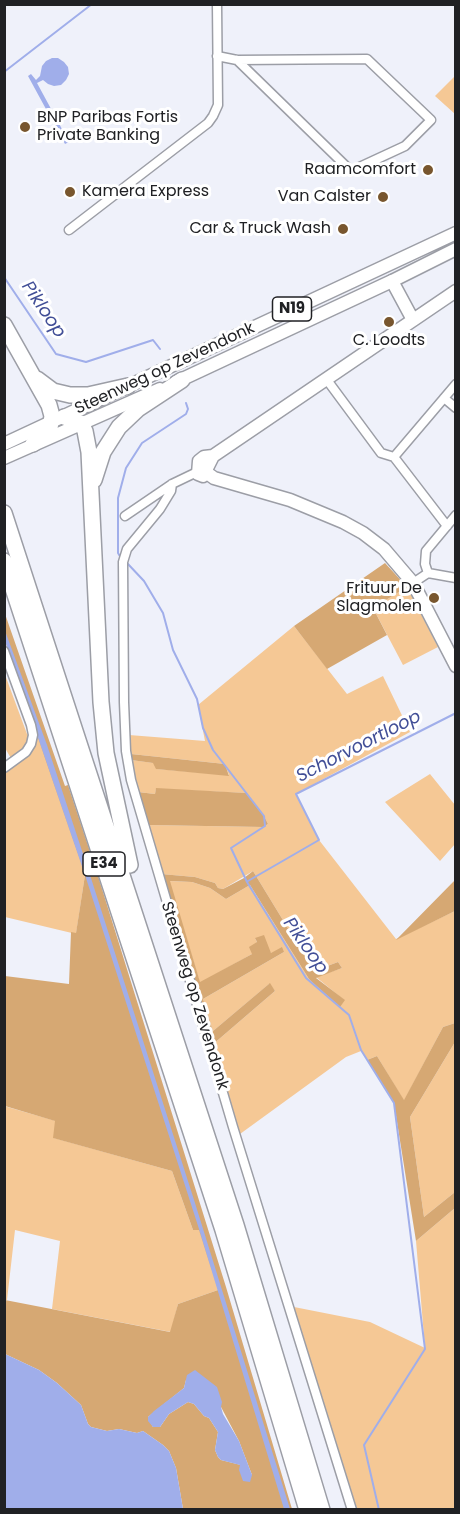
<!DOCTYPE html>
<html>
<head>
<meta charset="utf-8">
<style>
	body { margin:0 }
	#map { position:relative; width:460px; height:1514px; overflow:hidden; background:#eff1fa; font-family:Poppins,sans-serif }
	canvas { display:block }
	.frame { position:absolute; inset:0; border:6px solid #202124; pointer-events:none }
</style>
</head>
<body>
<div id="map">
<canvas width="460" height="1514"></canvas>
<div class="frame"></div>
</div>
<script>
const ctx = document.querySelector('canvas').getContext('2d');
ctx.lineJoin = 'round';
function paint(path, color) { ctx.fillStyle = color; ctx.fill(path, 'evenodd'); }
const poly = rows => new Path2D(rows.map(r => 'M' + r).join(''));
function strokePath(path, color, width, dash) { ctx.strokeStyle = color; ctx.lineWidth = width; ctx.lineCap = dash ? 'butt' : 'round'; ctx.setLineDash(dash || []); ctx.stroke(path); }
function drawText(font, color, halo, rows, align = 'center') {
  ctx.font = font + ' Poppins,sans-serif'; ctx.lineWidth = 6; ctx.setLineDash([]); ctx.textBaseline = 'middle'; ctx.strokeStyle = halo; ctx.fillStyle = color; for (const [text, x, y, turn = 0] of rows) {
    ctx.save(); ctx.translate(x, y); ctx.rotate((+turn || 0) * Math.PI / 180); ctx.textAlign = isNaN(turn) ? turn : align; if (halo) ctx.strokeText(text, 0, 0); ctx.fillText(text, 0, 0); ctx.restore();
  }
}
paint(poly([
	[455,76,455,114,435,96],
	[407,587,438,647,403,665,373,608],
	[294,626,347,694,383,676,410,732,296,794,319,840,396,939,455,911,455,1023,443,1027,404,1101,377,1056,367,1060,361,1051,346,1057,240,1134,211,1046,275,991,269,984,213,1031,203,999,284,952,271,953,255,938,257,942,252,954,200,983,169,881,192,882,210,888,226,899,250,885,309,979,344,1000,316,977,342,968,338,962,314,971,253,871,223,889,218,888,215,883,195,877,161,874,147,825,263,827,268,824,264,816,246,793,156,789,155,794,138,792,131,760,154,763,157,769,229,775,225,764,131,754,129,735,205,741,198,705],
	[4,672,27,734,30,735,25,748,12,760,5,748],
	[37,733,85,875,76,934,5,917,5,772,25,757,34,746],
	[430,774,455,805,455,844,440,861,385,802],
	[455,1042,455,1192,424,1217,410,1117],
	[4,1106,56,1121,54,1138,172,1171,193,1230,199,1229,218,1290,178,1304,171,1332,52,1309,60,1241,15,1230,7,1300,5,1300],
	[455,1208,455,1509,357,1509,294,1307,370,1322,425,1348,416,1241]
]), '#f5c895');
paint(poly([
	[385,563,407,587,373,608,387,635,327,669,294,626],
	[4,611,65,786,68,785,98,876,226,1287,292,1509,183,1509,176,1468,169,1451,163,1445,143,1431,137,1433,119,1429,107,1431,91,1427,88,1424,81,1405,57,1383,39,1370,5,1354,5,1300,170,1332,178,1304,218,1290,199,1230,193,1230,172,1171,53,1138,55,1121,5,1106,5,976,69,984,71,932,76,933,85,875,5,641],
	[186,1380,221,1407,239,1441,252,1475,241,1465,221,1460,218,1457,215,1450,218,1432,209,1418,204,1416,194,1404,188,1402,169,1414,160,1427,153,1427,148,1417,184,1388],
	[131,754,225,764,229,776,156,769,153,763,131,760],
	[156,788,246,793,264,816,268,824,263,827,147,825,138,792,155,794],
	[253,871,314,971,338,962,342,968,316,978,345,1000,340,1007,309,979,250,885,226,899,210,888,192,882,170,881,200,982,252,954,249,947,257,942,255,938,264,935,271,953,282,947,284,952,203,999,213,1031,270,983,275,991,211,1046,161,874,195,877,215,883,218,888,223,889,244,878],
	[455,880,455,911,396,940],
	[455,1023,455,1042,410,1117,424,1217,455,1192,455,1208,416,1241,394,1103,367,1060,377,1056,404,1100,443,1027]
]), '#d6a873');
paint(poly([
	[52,58,58,58,64,62,68,67,69,74,66,80,61,85,54,86,48,84,43,80,37,83,69,142,65,144,28,76,31,74,36,80,40,76,42,66,46,61],
	[4,628,47,745,90,875,195,1203,290,1509,284,1509,199,1229,85,875,5,641],
	[5,1354,39,1370,57,1383,81,1405,88,1424,91,1427,107,1431,119,1429,137,1433,143,1431,163,1445,169,1451,176,1468,183,1509,5,1509],
	[195,1370,217,1387,222,1402,221,1407,223,1414,239,1441,252,1475,250,1482,243,1481,239,1470,240,1465,221,1460,218,1457,215,1450,218,1432,209,1418,204,1416,194,1404,188,1402,169,1414,160,1427,153,1427,148,1421,148,1417,154,1411,184,1388,187,1375]
]), '#a0aeea');
strokePath(poly([
	[4,72,92,4],
	[4,277,56,354,86,362,153,340,160,349],
	[121,558,118,553,118,498,126,468,142,443,186,414,188,409,186,403],
	[127,563,144,581,163,613,173,650,197,699,203,728,213,750,264,816,265,826,231,848,247,882,306,978,349,1015,361,1050,394,1103,425,1349,364,1445,379,1510],
	[248,881,319,840,296,794,456,713]
]), '#a0aeea', 2);
const street = poly([
	[217,56,237,60,367,59,431,120,405,146,351,171,237,60],
	[69,230,208,123,213,116,218,105,217,4],
	[327,380,381,453,394,457],
	[444,398,456,408],
	[172,484,171,491,160,509,127,549,123,562,124,702,126,751,131,780,233,1127,352,1510],
	[125,516,172,484,197,472],
	[447,526,394,457,456,384],
	[428,573,425,564,426,551,456,515],
	[413,583,428,573,456,578],
	[4,651,31,725,33,735,31,744,26,752,4,768]
]);
const secondary = poly([
	[392,281,413,320],
	[207,468,213,456,456,291],
	[207,473,214,478,290,500,343,522,363,533,384,549,413,583,456,666],
	[207,473,203,476,198,474,199,461,204,457,213,456]
]);
const primary = poly([
	[176,382,392,281,456,249],
	[4,444,456,233],
	[4,458,160,389]
]);
const highway = poly([
	[4,325,49,405,52,416,50,428,33,444],
	[37,379,53,391,70,395,88,395,128,386],
	[64,417,81,423,85,431,89,452,101,702,106,753,130,865],
	[94,480,103,452,119,427,138,409,182,380],
	[4,513,236,1225,322,1510],
	[4,561,223,1230,307,1510]
]);
strokePath(street, '#9c9ea6', 11);
strokePath(secondary, '#9c9ea6', 15);
strokePath(primary, '#9c9ea6', 15);
strokePath(highway, '#9c9ea6', 18);
strokePath(street, '#fff', 8);
strokePath(secondary, '#fff', 12);
strokePath(primary, '#fff', 12);
strokePath(highway, '#fff', 15);
for (const [x, y, r, color] of [
	[25,127,6,"#78562e"],
	[428,170,6,"#78562e"],
	[70,192,6,"#78562e"],
	[383,197,6,"#78562e"],
	[343,229,6,"#78562e"],
	[389,322,6,"#78562e"],
	[434,598,6,"#78562e"]
]) { const dot = new Path2D(); dot.arc(x, y, r, 0, 2 * Math.PI); ctx.fillStyle = color; ctx.fill(dot); strokePath(dot, '#fff', 2); }
for (const [x, y, w] of [
	[292,309,39],
	[104,864,42]
]) { const box = new Path2D(); box.roundRect(x - w / 2, y - 12, w, 24, 4.5); ctx.fillStyle = '#fff'; ctx.fill(box); strokePath(box, '#202124', 1.5); }
drawText('bold 15px', '#202124', null, [
	["N19",292,309],
	["E34",104,864]
]);
drawText('16px', '#202124', '#fff', [
	["BNP Paribas Fortis",37,118,"left"],
	["Private Banking",37,136,"left"],
	["Raamcomfort",416,170],
	["Kamera Express",82,192,"left"],
	["Van Calster",371,197],
	["Car & Truck Wash",331,229],
	["C. Loodts",389,341,"center"],
	["Frituur De",422,589],
	["Slagmolen",422,607]
], 'right');
drawText('16px', '#202124', '#fff', [
	["Steenweg op Zevendonk",165,369,-25],
	["Steenweg op Zevendonk",194,996,73]
]);
drawText('italic 18px', '#424f97', '#fff', [
	["Pikloop",43,310,56],
	["Schorvoortloop",359,747,-27],
	["Pikloop",305,946,55]
]);
</script>
</body>
</html>
